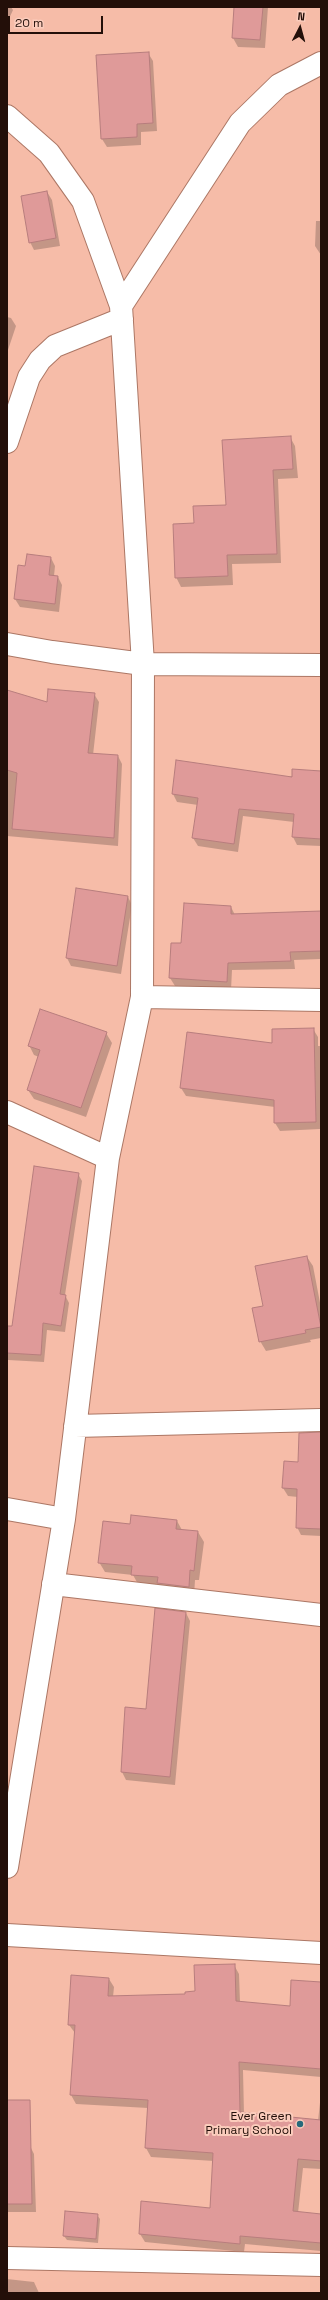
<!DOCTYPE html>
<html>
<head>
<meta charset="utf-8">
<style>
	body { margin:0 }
	#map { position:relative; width:328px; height:2300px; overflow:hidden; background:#f6bca8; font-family:"Space Grotesk",sans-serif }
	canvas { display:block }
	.frame { position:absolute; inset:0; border:8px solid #230f09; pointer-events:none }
	.north { position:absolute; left:280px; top:8px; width:40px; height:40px; -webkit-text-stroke:3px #fbccbc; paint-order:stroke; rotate:6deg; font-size:11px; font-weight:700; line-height:16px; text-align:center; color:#230f09 }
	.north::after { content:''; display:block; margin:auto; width:14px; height:18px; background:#230f09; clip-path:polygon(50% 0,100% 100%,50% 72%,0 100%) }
	.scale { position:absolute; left:8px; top:16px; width:95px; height:18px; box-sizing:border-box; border:2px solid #230f09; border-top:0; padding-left:5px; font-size:12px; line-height:14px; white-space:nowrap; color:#230f09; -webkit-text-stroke:3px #fbccbc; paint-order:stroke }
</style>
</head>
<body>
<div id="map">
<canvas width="328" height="2300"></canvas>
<div class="frame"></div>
<div class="north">N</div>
<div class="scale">20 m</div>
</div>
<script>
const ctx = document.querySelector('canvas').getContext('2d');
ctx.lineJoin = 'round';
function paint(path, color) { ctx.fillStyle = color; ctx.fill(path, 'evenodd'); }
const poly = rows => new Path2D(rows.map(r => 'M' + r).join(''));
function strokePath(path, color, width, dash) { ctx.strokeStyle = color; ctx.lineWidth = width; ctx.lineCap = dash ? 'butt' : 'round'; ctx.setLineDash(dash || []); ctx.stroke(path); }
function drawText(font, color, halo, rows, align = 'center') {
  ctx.font = font + ' "Space Grotesk",sans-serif'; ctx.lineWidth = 4; ctx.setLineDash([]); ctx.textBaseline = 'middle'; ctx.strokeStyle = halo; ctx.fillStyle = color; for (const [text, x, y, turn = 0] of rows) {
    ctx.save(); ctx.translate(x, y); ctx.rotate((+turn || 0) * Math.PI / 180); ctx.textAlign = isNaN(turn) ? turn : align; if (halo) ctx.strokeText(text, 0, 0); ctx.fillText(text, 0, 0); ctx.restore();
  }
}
paint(poly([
	[7,7,11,7,13,10,7,23],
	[235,7,268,7,265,48,238,47,233,38],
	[148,53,153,61,157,131,141,132,141,145,107,147,102,139],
	[47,192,52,200,60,246,34,250,30,242],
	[316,221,321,221,321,255,315,246],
	[7,317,11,318,16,326,7,353],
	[290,437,295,446,298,478,278,479,281,563,232,564,233,585,181,587,176,577,195,524,227,506],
	[51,558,55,566,54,576,58,577,62,585,59,612,20,607,15,599,26,567],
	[7,691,47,703,94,694,99,702,93,755,118,756,122,764,118,846,7,836],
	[321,772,321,846,297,845,293,837,294,822,243,816,238,852,198,846,193,838,198,805,177,802,173,794],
	[77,889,128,897,132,905,121,974,71,966,67,958],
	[231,907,235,915,321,912,321,959,294,960,295,969,232,970,231,990,175,986,170,978,182,944],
	[313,1029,318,1037,318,1046,321,1046,320,1129,280,1131,275,1123,275,1107,186,1096,181,1088,273,1044],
	[106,1033,112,1043,86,1117,34,1099,28,1090,39,1057,34,1055,29,1045],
	[78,1174,82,1181,65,1295,69,1303,65,1332,47,1330,44,1362,8,1360,7,1327,12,1327],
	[307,1257,313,1266,321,1308,321,1338,310,1340,311,1342,266,1351,260,1341,265,1306],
	[321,1464,321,1536,301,1535,297,1527,298,1497,288,1496,283,1488],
	[177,1521,182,1530,198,1532,204,1542,199,1580,195,1580,194,1596,138,1584,133,1575,105,1572,99,1562,131,1525],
	[186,1613,190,1621,175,1785,126,1780,122,1772],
	[234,1965,239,1974,240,2002,291,2007,321,1983,321,2077,243,2070,244,2114,318,2121,321,2093,321,2169,303,2168,298,2213,321,2215,321,2251,245,2244,244,2252,145,2242,140,2234,211,2209,214,2161,151,2157,146,2148,148,2108,76,2104,71,2095,75,2033,69,2025,109,1979,114,1987,113,1997,186,1995,196,1992],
	[7,2146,30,2146,34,2154,36,2212,7,2212],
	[97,2215,100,2219,98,2243,67,2240,64,2236],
	[7,2279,34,2282,39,2293,7,2293]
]), '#0003');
const building = poly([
	[234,7,263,7,260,40,232,38,234,7],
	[149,52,153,123,137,124,137,137,101,139,96,55,149,52],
	[47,191,56,238,29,243,21,196,47,191],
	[291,436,293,469,273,470,277,554,227,555,228,576,175,578,173,524,194,523,193,506,226,505,222,440,291,436],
	[27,554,51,557,49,575,58,576,55,604,14,599,18,565,25,566,27,554],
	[48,689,95,693,88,753,118,755,114,838,12,829,17,773,7,770,7,690,47,702,48,689],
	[176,760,292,777,292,769,321,771,321,839,292,837,294,814,239,809,234,844,192,838,198,798,172,794,176,760],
	[76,888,128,896,117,966,66,958,76,888],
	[184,903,231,906,231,914,321,911,321,951,290,952,291,961,228,963,227,982,169,978,171,943,181,943,184,903],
	[40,1009,107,1032,81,1108,27,1090,40,1050,28,1046,40,1009],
	[314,1028,316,1122,274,1123,274,1100,180,1088,187,1032,272,1043,272,1029,314,1028],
	[34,1166,79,1173,60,1294,66,1295,61,1326,43,1323,41,1355,7,1353,7,1326,12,1326,34,1166],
	[307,1256,321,1327,305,1330,306,1333,259,1342,252,1308,263,1306,255,1266,307,1256],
	[321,1432,321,1529,296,1528,297,1489,282,1488,284,1461,298,1462,299,1433,321,1432],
	[131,1515,177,1520,176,1529,198,1531,194,1571,190,1570,189,1587,157,1583,158,1577,131,1575,132,1566,98,1563,103,1521,130,1524,131,1515],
	[155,1608,186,1612,170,1777,121,1772,125,1707,146,1709,155,1608],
	[235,1964,236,2001,290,2006,291,1980,321,1982,321,2069,239,2062,240,2112,321,2120,321,2161,298,2159,293,2211,321,2214,321,2243,240,2236,240,2244,139,2234,141,2201,210,2208,213,2153,145,2148,148,2100,70,2095,75,2025,68,2025,71,1975,109,1978,108,1996,185,1994,185,1992,195,1991,194,1965,235,1964],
	[7,2100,30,2100,32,2204,7,2204,7,2100],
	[65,2211,98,2214,96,2239,63,2236,65,2211]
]);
paint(building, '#df9a99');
strokePath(building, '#b77d7d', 1);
const minor = poly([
	[7,116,49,153,83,201,121,306,143,664,142,997,108,1158,64,1519,7,1867],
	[121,306,240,123,279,85,321,63],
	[7,442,29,377,40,360,55,346,122,319],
	[7,644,52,652,143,664,321,665],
	[142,997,321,1000],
	[7,1112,108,1158],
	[75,1426,321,1420],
	[7,1509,64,1519],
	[53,1584,321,1615],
	[7,1935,321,1953],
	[7,2258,321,2265]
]);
strokePath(minor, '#ac7765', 24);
strokePath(minor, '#fff', 22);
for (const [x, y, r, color] of [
	[300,2124,4,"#26697b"]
]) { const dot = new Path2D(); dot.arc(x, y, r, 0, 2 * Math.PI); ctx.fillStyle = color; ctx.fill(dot); strokePath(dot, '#fbccbc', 1.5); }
drawText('12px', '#230f09', '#fbccbc', [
	["Ever Green",292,2117],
	["Primary School",292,2131]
], 'right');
</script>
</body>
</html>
